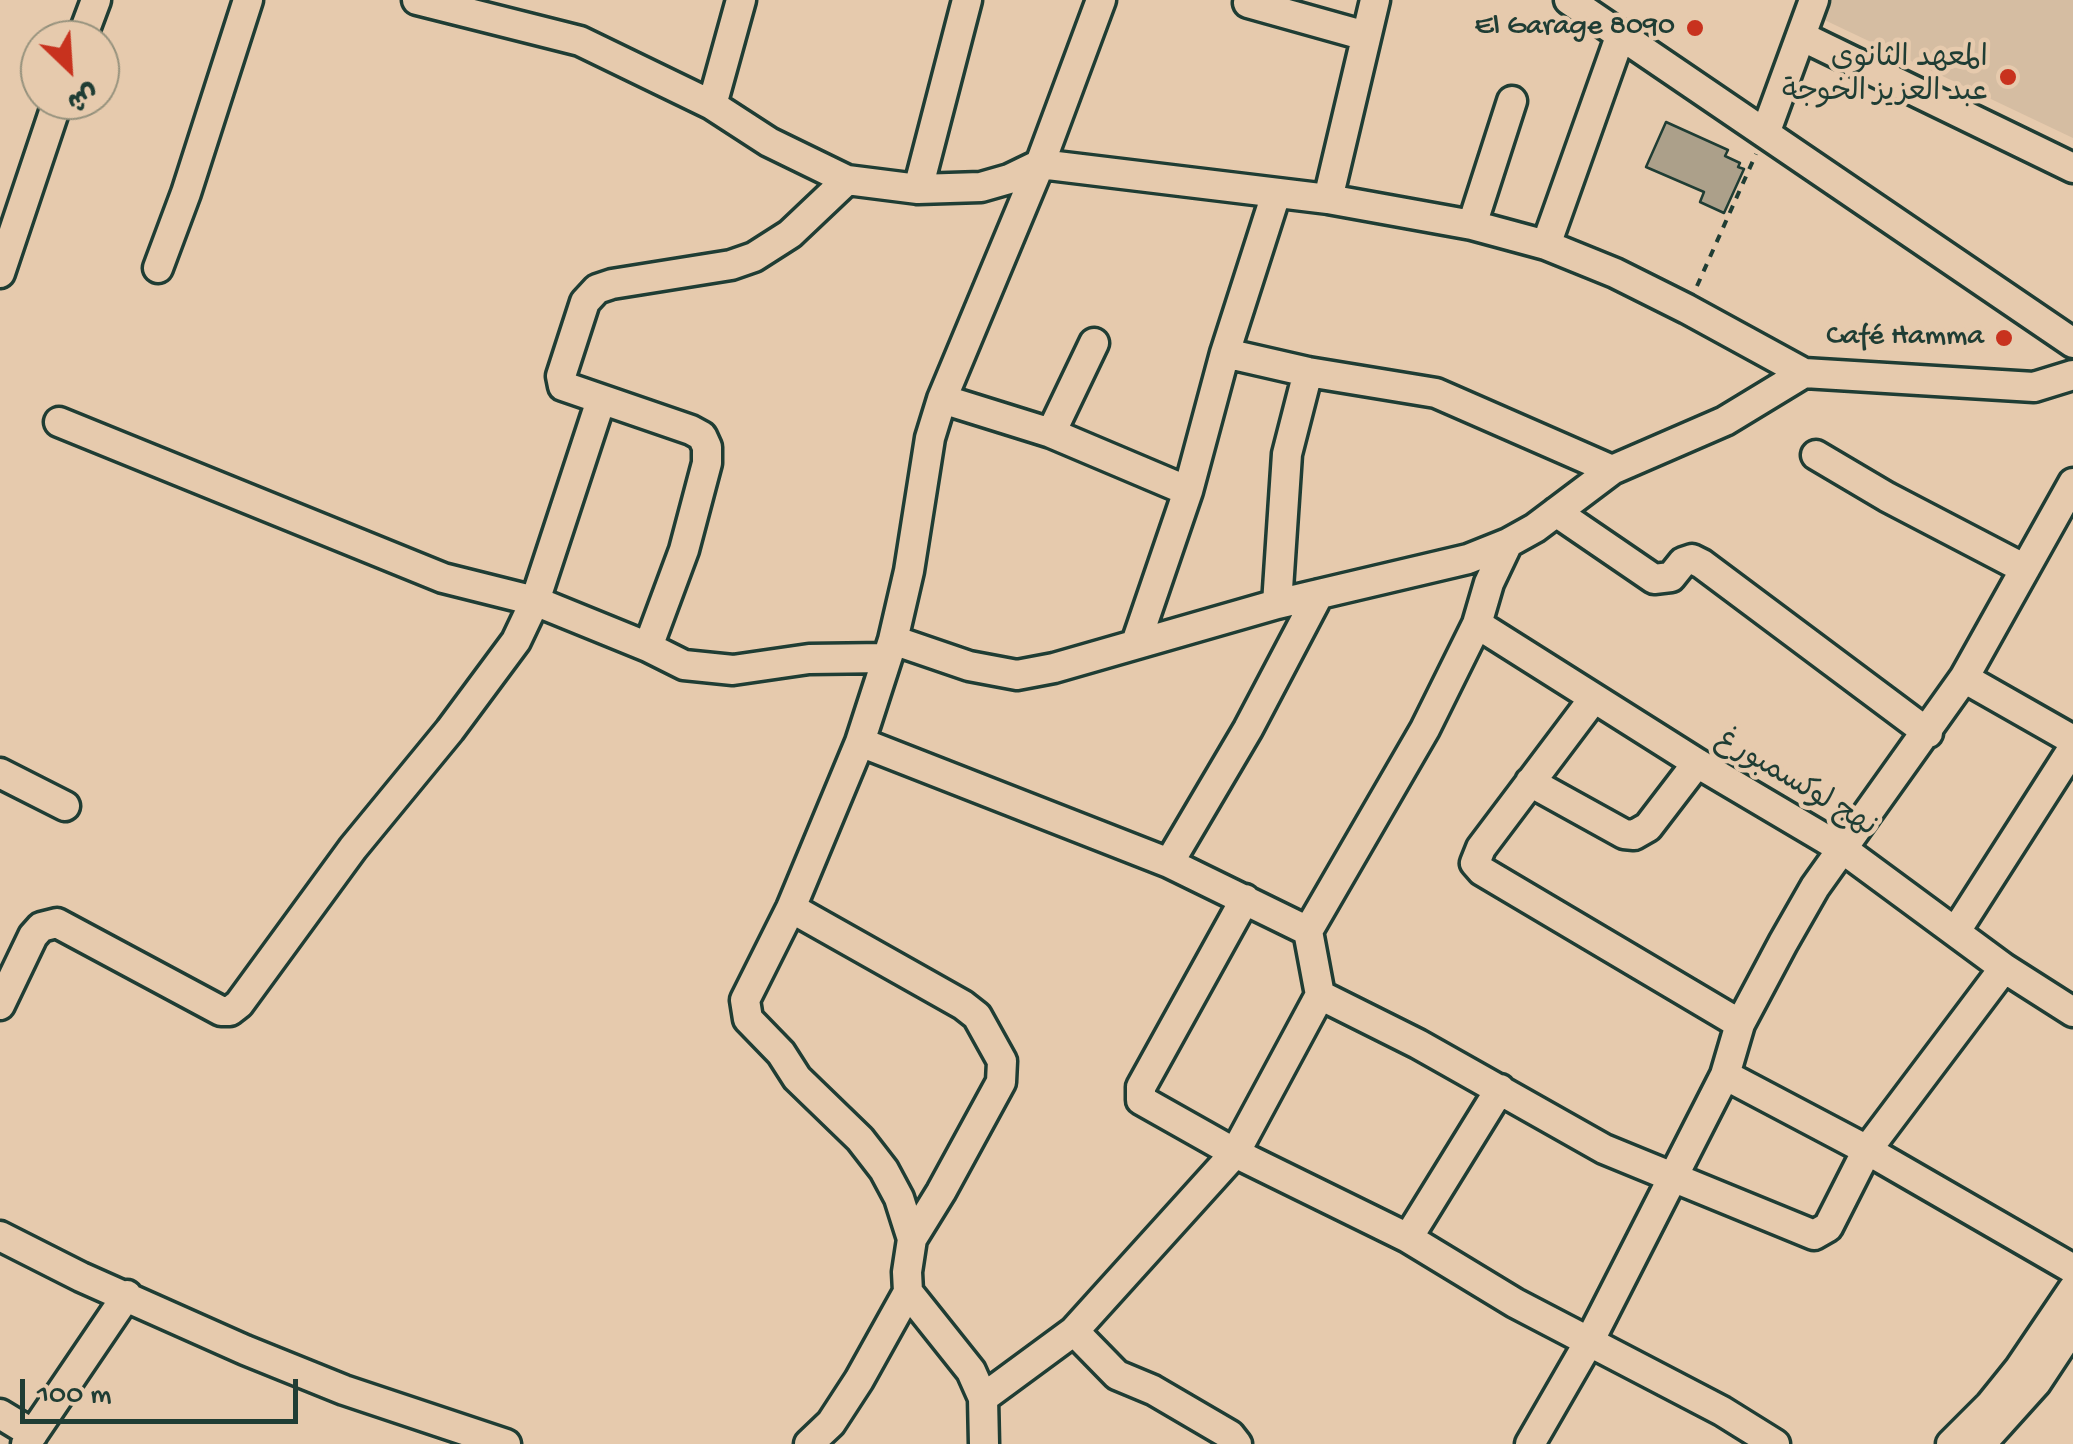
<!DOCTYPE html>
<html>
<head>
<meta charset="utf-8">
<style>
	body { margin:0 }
	#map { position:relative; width:2073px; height:1444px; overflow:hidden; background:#e6caad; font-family:"Gochi Hand","Playpen Sans Arabic",sans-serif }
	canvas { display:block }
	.north { position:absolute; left:20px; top:20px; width:100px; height:100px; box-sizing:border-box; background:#e6caad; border:2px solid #96927d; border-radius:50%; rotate:155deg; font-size:28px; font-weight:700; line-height:40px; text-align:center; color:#1f3d34 }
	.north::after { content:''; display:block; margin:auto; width:35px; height:45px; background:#c8321e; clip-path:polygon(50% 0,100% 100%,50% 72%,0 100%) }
	.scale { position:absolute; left:20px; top:1379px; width:278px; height:45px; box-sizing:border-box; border:5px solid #1f3d34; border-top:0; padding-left:12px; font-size:30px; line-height:35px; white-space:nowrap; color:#1f3d34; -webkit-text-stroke:8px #e6caad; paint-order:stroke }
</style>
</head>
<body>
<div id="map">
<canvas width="2073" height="1444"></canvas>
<div class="north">ش</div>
<div class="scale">100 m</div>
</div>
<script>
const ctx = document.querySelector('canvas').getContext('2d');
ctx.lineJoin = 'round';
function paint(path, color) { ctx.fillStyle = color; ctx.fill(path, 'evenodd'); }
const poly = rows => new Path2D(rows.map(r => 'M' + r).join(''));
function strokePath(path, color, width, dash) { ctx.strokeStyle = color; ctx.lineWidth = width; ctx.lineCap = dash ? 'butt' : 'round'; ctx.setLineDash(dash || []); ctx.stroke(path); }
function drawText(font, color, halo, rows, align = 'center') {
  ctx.font = font + ' "Gochi Hand","Playpen Sans Arabic",sans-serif'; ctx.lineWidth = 9; ctx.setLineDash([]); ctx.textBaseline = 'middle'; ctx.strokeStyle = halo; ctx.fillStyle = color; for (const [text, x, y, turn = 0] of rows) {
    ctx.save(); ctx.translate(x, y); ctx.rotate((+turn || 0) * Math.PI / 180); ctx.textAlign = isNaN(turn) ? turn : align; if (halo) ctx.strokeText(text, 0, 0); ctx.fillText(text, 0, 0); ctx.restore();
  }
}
paint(poly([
	[1820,0,2073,0,2073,138,1814,15]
]), '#d5bda2');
const building = poly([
	[1666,122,1728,150,1725,156,1740,163,1738,167,1744,169,1724,213,1700,202,1704,192,1646,167,1666,122]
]);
paint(building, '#aca08a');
strokePath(building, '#1f3d34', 2.5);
const minor = poly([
	[417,0,580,41,712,105,769,142,847,180,918,189,981,187,1009,179,1040,164,1328,199,1472,225,1546,245,1615,273,1687,309,1804,373,2034,387,2073,375],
	[1569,0,2073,343],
	[1248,3,1366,36],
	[1801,36,2073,168],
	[81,40,96,0],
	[712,105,741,0],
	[1766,131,1814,0],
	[918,189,967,0],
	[1328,199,1375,0],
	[1472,225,1512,101],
	[1546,245,1621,34],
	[158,268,186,193,248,0],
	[0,273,58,100],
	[1225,353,1308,372,1436,393,1612,470],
	[942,399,1051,433,1188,491],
	[59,422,443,578,535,601,648,647,684,665,733,670,809,659,886,658],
	[1051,433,1094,343],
	[1816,455,1887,497,2025,569],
	[1556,512,1654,579,1671,577,1683,562,1692,559,1702,564,1928,733],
	[1277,604,1287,454,1308,372],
	[1477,624,1697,763,1844,850,2004,968,2073,1012],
	[893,640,969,666,1017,675,1054,668,1277,604,1468,559,1508,543,1535,528,1612,470,1725,421,1804,373],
	[1136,643,1188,491,1225,353,1276,194],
	[648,647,684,550,707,463,707,447,702,436,691,430,563,386,561,376,585,302,597,289,612,284,731,265,754,257,790,234,847,180],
	[1964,678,2073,740],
	[1594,698,1481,848,1475,863,1482,871,1740,1024],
	[860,742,1169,863,1308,931,1320,995,1418,1044,1604,1149,1814,1235,1828,1227,1867,1150,2004,968],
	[0,773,65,806],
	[1530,782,1624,834,1634,835,1648,827,1697,763],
	[1169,863,1248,729,1319,594],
	[1245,899,1141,1087,1141,1100,1235,1153,1408,1238,1515,1303,1722,1411,1775,1444],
	[791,908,963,1005,977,1016,1002,1061,1001,1082,941,1192,912,1239],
	[1308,931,1425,729,1477,624,1489,583,1508,543],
	[1956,931,2073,748],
	[0,1005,33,936,41,927,57,923,221,1011,230,1011,239,1004,353,848,450,730,516,641,535,601,601,400],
	[1725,1075,1867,1150,2073,1269],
	[0,1236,81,1277,245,1350,344,1390,506,1444],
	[1408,1238,1500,1089],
	[1074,1331,1117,1375,1153,1390,1230,1435,1237,1444],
	[983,1398,1074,1331,1235,1153,1320,995],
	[0,1414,33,1434],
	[26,1444,127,1295],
	[809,1444,831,1423,859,1380,908,1292],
	[984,1444,983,1398,971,1371,908,1292,907,1272,912,1239,899,1198,884,1170,860,1139,797,1078,781,1053,748,1019,745,1000,791,908,860,742,893,640,909,571,930,438,942,399,1040,164,1101,0],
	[1530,1444,1590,1340,1725,1075,1740,1024,1783,943,1815,887,1964,678,2073,483],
	[1951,1444,1990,1405,2019,1369,2073,1289],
	[1981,1444,2036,1383,2073,1327]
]);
strokePath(minor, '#1f3d34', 35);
strokePath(poly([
	[1697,286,1756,154]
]), '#1f3d34', 4, [8, 8]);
strokePath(minor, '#e6caad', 28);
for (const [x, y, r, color] of [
	[1695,28,10,"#c8321e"],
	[2008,77,10,"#c8321e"],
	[2004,338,10,"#c8321e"]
]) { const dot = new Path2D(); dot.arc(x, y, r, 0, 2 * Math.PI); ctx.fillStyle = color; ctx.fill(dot); strokePath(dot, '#e6caad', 4); }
drawText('30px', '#1f3d34', '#e6caad', [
	["El Garage 8090",1675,28],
	["المعهد الثانوي",1988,60],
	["عبد العزيز الخوجة",1988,94],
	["Café Hamma",1984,338]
], 'right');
drawText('30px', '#1f3d34', '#e6caad', [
	["نهج لوكسمبورغ",1795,785,31]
]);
</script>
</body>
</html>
